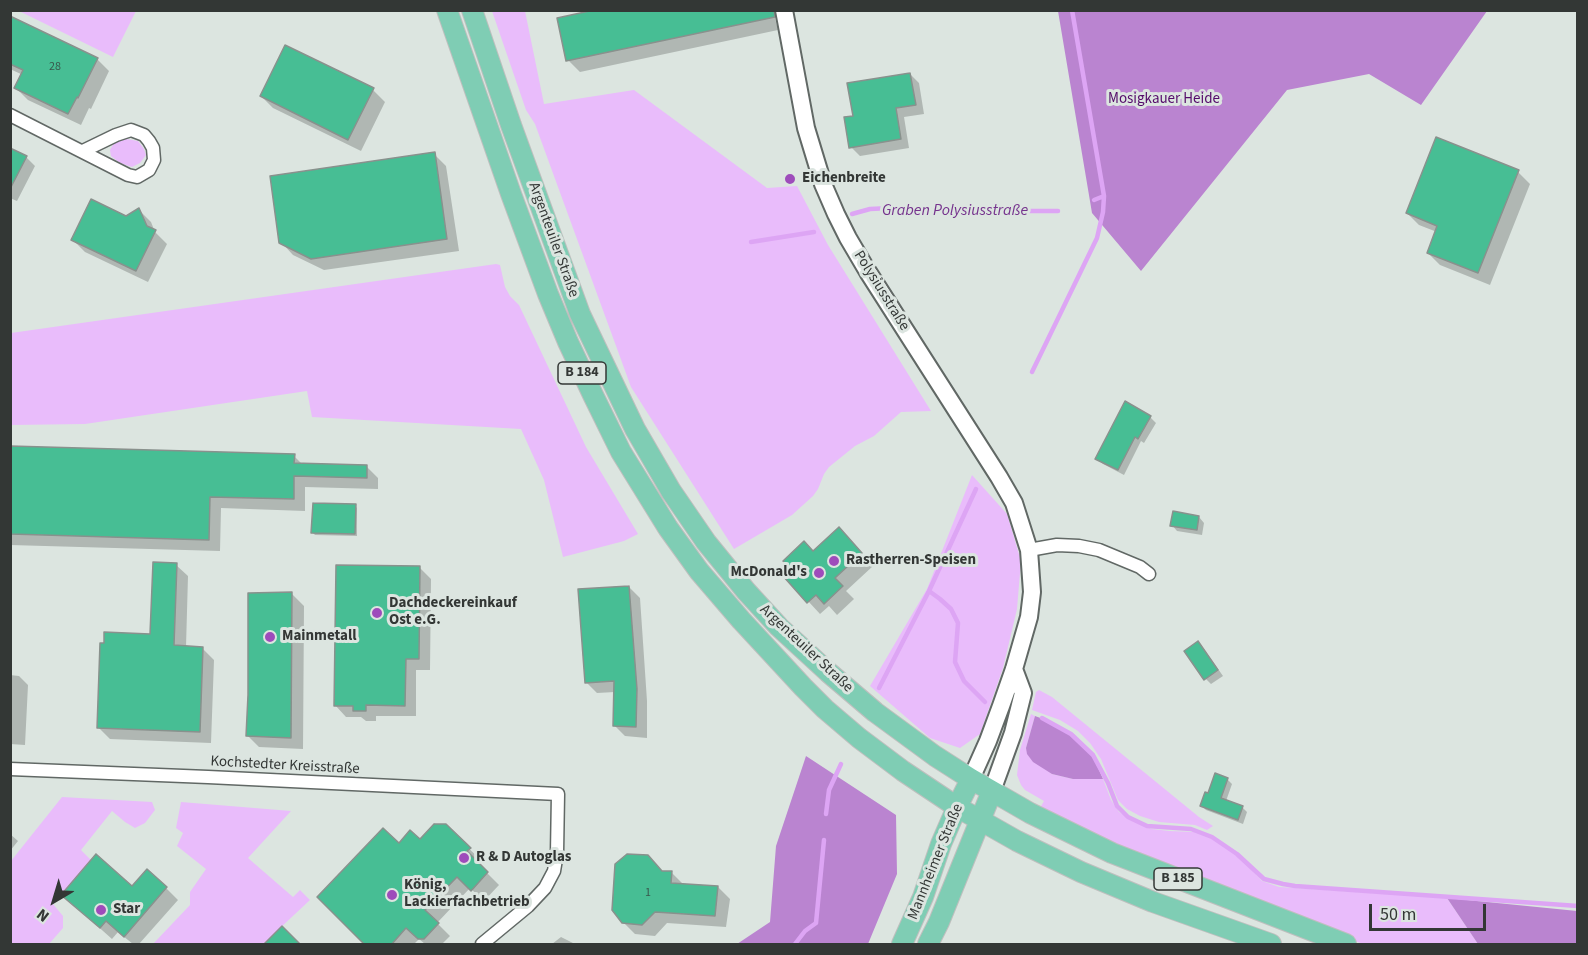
<!DOCTYPE html>
<html>
<head>
<meta charset="utf-8">
<style>
	body { margin:0 }
	#map { position:relative; width:1588px; height:955px; overflow:hidden; background:#dce5e0; font-family:"Source Sans 3",sans-serif }
	canvas { display:block }
	.frame { position:absolute; inset:0; border:12px solid #333735; pointer-events:none }
	.north { position:absolute; left:24px; top:871px; width:60px; height:60px; -webkit-text-stroke:4px #dce5e0; paint-order:stroke; rotate:218deg; font-size:16px; font-weight:700; line-height:24px; text-align:center; color:#333735 }
	.north::after { content:''; display:block; margin:auto; width:21px; height:27px; background:#333735; clip-path:polygon(50% 0,100% 100%,50% 72%,0 100%) }
	.scale { position:absolute; left:1369px; top:904px; width:117px; height:27px; box-sizing:border-box; border:3px solid #333735; border-top:0; padding-left:8px; font-size:18px; line-height:21px; white-space:nowrap; color:#333735; -webkit-text-stroke:4px #dce5e0; paint-order:stroke }
</style>
</head>
<body>
<div id="map">
<canvas width="1588" height="955"></canvas>
<div class="frame"></div>
<div class="north">N</div>
<div class="scale">50 m</div>
</div>
<script>
const ctx = document.querySelector('canvas').getContext('2d');
ctx.lineJoin = 'round';
function paint(path, color) { ctx.fillStyle = color; ctx.fill(path, 'evenodd'); }
const poly = rows => new Path2D(rows.map(r => 'M' + r).join(''));
function strokePath(path, color, width, dash) { ctx.strokeStyle = color; ctx.lineWidth = width; ctx.lineCap = dash ? 'butt' : 'round'; ctx.setLineDash(dash || []); ctx.stroke(path); }
function drawText(font, color, halo, rows, align = 'center') {
  ctx.font = font + ' "Source Sans 3",sans-serif'; ctx.lineWidth = 6; ctx.setLineDash([]); ctx.textBaseline = 'middle'; ctx.strokeStyle = halo; ctx.fillStyle = color; for (const [text, x, y, turn = 0] of rows) {
    ctx.save(); ctx.translate(x, y); ctx.rotate((+turn || 0) * Math.PI / 180); ctx.textAlign = isNaN(turn) ? turn : align; if (halo) ctx.strokeText(text, 0, 0); ctx.fillText(text, 0, 0); ctx.restore();
  }
}
paint(poly([
	[19,11,136,11,113,57],
	[492,11,525,11,544,104,634,90,767,188,797,186,828,245,931,411,901,412,874,436,855,446,829,467,824,474,818,489,813,496,792,515,734,549,631,387,535,124,526,110],
	[126,139,138,141,144,149,146,155,140,163,132,167,120,163,111,156,110,150,114,143],
	[496,264,500,265,505,287,510,296,519,305,586,447,638,534,624,541,563,557,544,480,521,429,312,417,307,391,85,424,11,425,11,333],
	[972,475,1007,514,1021,561,1017,609,1003,668,980,734,960,748,930,738,870,686,927,589],
	[1039,690,1052,697,1199,817,1213,826,1207,830,1195,825,1159,822,1140,816,1127,809,1118,800,1101,759,1090,743,1078,731,1060,720,1032,710,1036,692],
	[1031,714,1035,716,1026,748,1052,774,1073,779,1103,779,1111,800,1119,812,1138,823,1152,829,1169,831,1194,832,1215,840,1240,857,1262,881,1279,887,1447,898,1478,944,1363,944,1286,915,1119,845,1040,808,1044,801,1025,790,1021,785,1017,775,1020,750],
	[62,797,152,802,155,810,145,823,135,828,125,822,112,811,81,850,91,860,53,904,63,916,63,928,49,944,11,944,11,861],
	[181,802,291,811,248,858,293,897,300,890,310,900,263,944,153,944,190,905,190,892,206,869,177,846,183,833,176,828]
]), '#e9bcfb');
paint(poly([
	[1058,11,1058,10,1487,11,1421,105,1369,74,1287,90,1141,271,1092,213],
	[1035,716,1054,723,1075,737,1088,748,1093,756,1103,779,1073,779,1052,774,1033,762,1027,754,1026,748],
	[806,756,896,815,897,874,868,944,737,944,770,922,776,846],
	[1447,898,1577,911,1577,944,1478,944]
]), '#ba84d0');
paint(poly([
	[773,10,778,30,580,72,568,60],
	[10,17,97,59,109,71,91,109,89,108,81,125,28,100,16,88,23,75,10,69],
	[910,74,919,83,924,114,904,117,909,148,860,156,851,147,855,117],
	[373,90,385,102,361,151,273,108,261,96],
	[10,150,26,157,35,166,17,201,10,198],
	[434,154,446,166,459,251,324,270,293,255,281,242],
	[1518,172,1530,184,1490,285,1440,265,1428,253,1437,232,1419,225,1407,213],
	[139,210,151,222,155,232,167,244,148,282,85,252,73,240,126,217],
	[1150,417,1156,423,1144,443,1141,441,1124,475,1103,464,1097,458],
	[10,447,294,456,303,465,366,466,378,478,378,489,305,487,305,511,221,508,220,551,10,545],
	[355,506,357,508,357,536,315,535,313,533],
	[1199,517,1204,523,1202,535,1177,531,1172,525],
	[851,541,873,566,846,591,854,599,837,615,829,606,820,614,785,576,813,552],
	[176,565,188,576,186,647,202,648,214,660,211,743,110,739,98,727,152,636],
	[419,567,431,579,430,670,416,670,416,716,376,716,376,721,366,721,361,717,346,717,335,705],
	[629,587,640,598,647,701,647,738,625,736,614,725,615,692,597,693,586,682],
	[250,594,292,594,304,606,303,749,259,747,247,735],
	[1198,643,1204,649,1223,676,1211,684,1206,679],
	[10,675,19,676,28,685,25,745,10,744],
	[1227,779,1232,784,1226,801,1242,807,1247,812,1243,824,1206,810,1201,805,1208,795],
	[445,826,482,861,478,864,499,885,484,901,470,888,437,923,450,936,442,944,425,944,419,939,414,944,367,944,399,845,420,841],
	[10,834,18,841,10,851],
	[662,872,672,873,684,885,718,887,730,899,726,927,667,923,655,936,635,934,623,922],
	[132,888,166,888,178,900,139,944,133,944,118,932,112,939,75,906],
	[561,937,575,944,552,944]
]), '#0003');
strokePath(poly([
	[1094,200,1104,196],
	[852,214,870,209,891,208,965,211,1058,211],
	[751,242,814,232],
	[1032,372,1097,238,1103,212,1104,196,1072,10],
	[929,591,940,599,951,609,958,623,955,662,964,681,985,702],
	[879,688,929,591,976,489],
	[1042,718,1071,734,1093,755,1108,783,1117,806,1128,817,1147,826,1191,829,1212,837,1237,854,1264,879,1283,884,1295,886,1578,906],
	[826,814,829,790,841,764],
	[795,944,805,931,816,923,824,840]
]), '#dda5f4', 4.5);
const building = poly([
	[594,10,774,10,775,17,566,61,557,18,594,10],
	[10,16,98,58,78,98,77,97,68,114,14,88,23,70,10,64,10,16],
	[285,45,374,88,348,140,260,96,285,45],
	[910,73,916,105,896,108,901,139,849,148,844,117,853,116,847,83,910,73],
	[1436,137,1519,170,1478,273,1427,253,1437,226,1406,213,1436,137],
	[10,148,27,156,10,189,10,148],
	[435,152,447,239,311,259,279,243,270,176,435,152],
	[91,199,126,216,139,208,147,226,156,230,136,271,71,240,91,199],
	[1125,401,1151,416,1138,439,1135,437,1118,470,1095,459,1125,401],
	[10,446,295,454,294,463,367,465,367,478,294,476,294,499,210,497,209,540,10,534,10,446],
	[313,503,356,504,355,534,311,533,313,503],
	[1173,511,1199,516,1197,530,1170,526,1173,511],
	[839,527,862,553,835,578,843,586,824,604,816,595,807,603,783,576,790,569,783,561,804,541,813,551,839,527],
	[153,562,177,563,174,645,203,647,200,732,97,728,100,643,104,643,104,632,150,634,153,562],
	[336,565,420,566,419,659,406,659,405,706,366,705,366,711,353,711,353,706,334,706,336,565],
	[629,586,637,689,636,727,613,726,614,681,585,683,578,589,629,586],
	[292,592,291,738,246,736,248,695,248,593,292,592],
	[1198,641,1218,670,1204,680,1184,651,1198,641],
	[1215,773,1228,778,1221,798,1243,806,1238,820,1200,806,1205,792,1208,793,1215,773],
	[434,824,446,824,471,848,467,851,488,872,471,891,457,877,425,910,439,923,424,939,418,939,406,928,391,945,365,945,317,897,383,828,399,843,410,830,420,839,434,824],
	[96,854,132,886,147,869,167,887,124,937,106,921,100,928,61,895,96,854],
	[627,854,648,855,662,871,672,871,671,883,718,886,715,916,655,912,642,925,622,923,612,910,615,864,627,854],
	[282,926,301,945,263,945,282,926]
]);
paint(building, '#47be94');
strokePath(building, '#89918d', 1.5);
const minor = poly([
	[10,115,128,175,137,177,149,170,154,160,153,148,149,141,144,135,131,130,116,135,83,151],
	[1029,550,1057,545,1079,546,1099,550,1140,567,1149,574],
	[10,769,208,777,558,794,557,853,554,871,545,888,528,906,482,944]
]);
const tertiary = poly([
	[784,10,806,128,823,184,836,214,848,238,868,272,999,477,1014,503,1029,550,1032,592,1029,617,1014,669,1001,706,988,741,971,779],
	[992,791,1013,733,1023,693,1014,669]
]);
const primary = poly([
	[447,10,511,194,548,294,568,342,593,395,621,452,668,528,699,571,741,620,803,687,825,709,859,738,903,771,957,807,1017,841,1081,872,1153,902,1271,944],
	[472,10,511,125,580,314,635,429,671,491,706,542,746,591,779,627,828,672,875,712,935,756,971,779,1030,813,1112,853,1346,944],
	[902,944,923,897,941,844,957,807,971,779],
	[928,944,939,922,992,791]
]);
strokePath(minor, '#616865', 15);
strokePath(tertiary, '#616865', 20);
strokePath(primary, '#bebfbe', 22);
strokePath(minor, '#fff', 12);
strokePath(tertiary, '#fff', 16);
strokePath(primary, '#7fcdb4', 20);
for (const [x, y, r, color] of [
	[790,179,6,"#9e4cbb"],
	[834,561,6,"#9e4cbb"],
	[819,573,6,"#9e4cbb"],
	[377,613,6,"#9e4cbb"],
	[270,637,6,"#9e4cbb"],
	[464,858,6,"#9e4cbb"],
	[392,895,6,"#9e4cbb"],
	[101,910,6,"#9e4cbb"]
]) { const dot = new Path2D(); dot.arc(x, y, r, 0, 2 * Math.PI); ctx.fillStyle = color; ctx.fill(dot); strokePath(dot, '#dce5e0', 2); }
drawText('12px', '#38594d', null, [
	["28",55,67],
	["1",648,893]
]);
for (const [x, y, w] of [
	[582,373,48],
	[1178,879,48]
]) { const box = new Path2D(); box.roundRect(x - w / 2, y - 11, w, 22, 4.5); ctx.fillStyle = '#dce5e0'; ctx.fill(box); strokePath(box, '#333735', 1.5); }
drawText('bold 14px', '#333735', null, [
	["B 184",582,373],
	["B 185",1178,879]
]);
drawText('15px', '#540b6a', '#dce5e0', [
	["Mosigkauer Heide",1164,100]
]);
drawText('bold 15px', '#333735', '#dce5e0', [
	["Eichenbreite",802,179],
	["Rastherren-Speisen",846,561],
	["McDonald's",807,573,"right"],
	["Dachdeckereinkauf",389,604],
	["Ost e.G.",389,621],
	["Mainmetall",282,637],
	["R & D Autoglas",476,858],
	["König,",404,886],
	["Lackierfachbetrieb",404,903],
	["Star",113,910]
], 'left');
drawText('15px', '#333735', '#dce5e0', [
	["Argenteuiler Straße",553,240,70],
	["Polysiusstraße",881,291,58],
	["Argenteuiler Straße",806,649,43],
	["Kochstedter Kreisstraße",285,766,3],
	["Mannheimer Straße",936,862,-68]
]);
drawText('italic 16px', '#75338d', '#dce5e0', [
	["Graben Polysiusstraße",955,211]
]);
</script>
</body>
</html>
